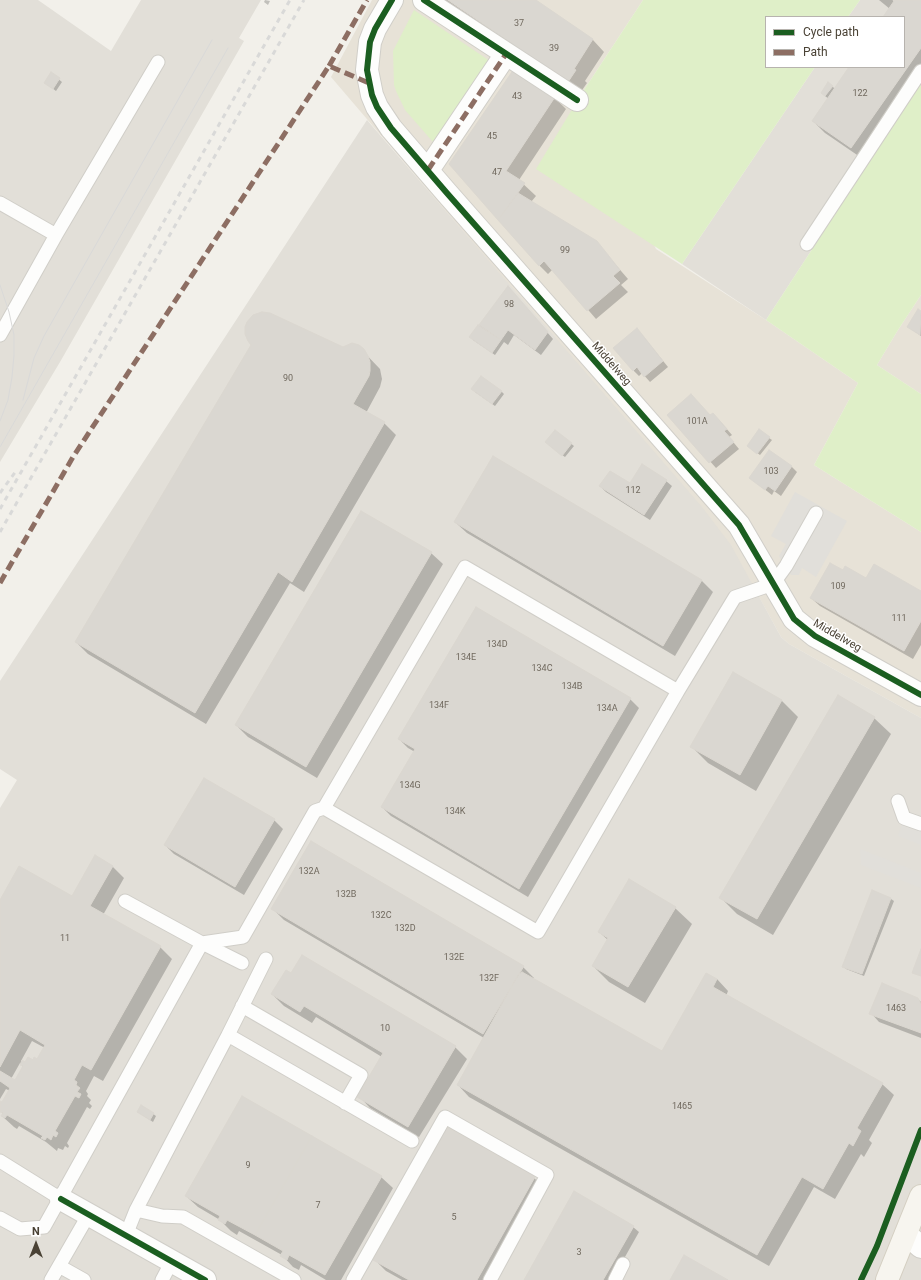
<!DOCTYPE html>
<html>
<head>
<meta charset="utf-8">
<style>
	body { margin:0 }
	#map { position:relative; width:921px; height:1280px; overflow:hidden; background:#f2f0ea; font-family:Roboto,sans-serif }
	canvas { display:block }
	.legend { position:absolute; left:765px; top:16px; width:140px; height:52px; box-sizing:border-box; background:#fff; border:1px solid #b7b3ae; margin:0; padding:5px 7px; list-style:none; font-size:12px; color:#4a4235 }
	.legend li { display:flex; align-items:center; gap:8px; height:20px }
	.legend b { width:20px; border:1px solid #b7b3ae }
	.north { position:absolute; left:16px; top:1224px; width:40px; height:40px; -webkit-text-stroke:3px #fff; paint-order:stroke; rotate:0deg; font-size:11px; font-weight:700; line-height:16px; text-align:center; color:#4a4235 }
	.north::after { content:''; display:block; margin:auto; width:14px; height:18px; background:#4a4235; clip-path:polygon(50% 0,100% 100%,50% 72%,0 100%) }
</style>
</head>
<body>
<div id="map">
<canvas width="921" height="1280"></canvas>
<ul class="legend">
<li><b style="height:5px;background:#1b5e20"></b>Cycle path</li>
<li><b style="height:5px;background:#8d6e63"></b>Path</li>
</ul>
<div class="north">N</div>
</div>
<script>
const ctx = document.querySelector('canvas').getContext('2d');
ctx.lineJoin = 'round';
function paint(path, color) { ctx.fillStyle = color; ctx.fill(path, 'evenodd'); }
const poly = rows => new Path2D(rows.map(r => 'M' + r).join(''));
function strokePath(path, color, width, dash) { ctx.strokeStyle = color; ctx.lineWidth = width; ctx.lineCap = dash ? 'butt' : 'round'; ctx.setLineDash(dash || []); ctx.stroke(path); }
function drawText(font, color, halo, rows, align = 'center') {
  ctx.font = font + ' Roboto,sans-serif'; ctx.lineWidth = 3; ctx.setLineDash([]); ctx.textBaseline = 'middle'; ctx.strokeStyle = halo; ctx.fillStyle = color; for (const [text, x, y, turn = 0] of rows) {
    ctx.save(); ctx.translate(x, y); ctx.rotate((+turn || 0) * Math.PI / 180); ctx.textAlign = isNaN(turn) ? turn : align; if (halo) ctx.strokeText(text, 0, 0); ctx.fillText(text, 0, 0); ctx.restore();
  }
}
paint(poly([
	[372,0,643,0,582,93,656,249,766,320,858,383,814,465,921,532,921,718,789,644,781,637,752,584,507,283,331,77],
	[921,295,921,394,877,365,898,330]
]), '#e7e2d7');
paint(poly([
	[0,0,38,0,111,51,141,0,261,0,239,38,244,41,60,362,0,462],
	[860,0,921,0,921,82,766,320,682,264,815,67,904,67,904,17,848,17],
	[367,120,702,507,731,545,781,637,789,644,921,718,921,1280,0,1280,0,808,17,780,0,769,0,681]
]), '#e2dfd8');
paint(poly([
	[643,0,860,0,848,17,766,17,766,67,815,67,682,264,536,169,582,93],
	[414,10,490,61,433,142,405,110,396,91,394,85,393,51],
	[921,82,921,295,898,330,877,365,921,394,921,532,814,465,858,383,766,320]
]), '#dfefc8');
paint(poly([
	[795,492,847,521,816,577,802,568,799,575,791,575,779,556,786,544,771,536],
	[903,822,921,828,921,845,898,836],
	[860,849,921,873,921,888,861,865]
]), '#e1dfda');
paint(poly([
	[265,0,270,1,268,5,264,2],
	[444,0,534,0,593,40,604,52,585,81,587,83,580,93],
	[879,0,921,0,921,76,863,159,825,133,813,121,829,99,825,96,832,86,835,89,850,67,904,67,904,17,885,17,890,9],
	[51,73,62,82,56,91,48,85],
	[554,97,566,109,519,180,536,196,531,202,596,242,628,279,621,285,628,292,596,319,553,269,548,274,539,265,450,164],
	[508,287,553,339,541,355,514,335,508,345,504,342,495,355,473,340,479,327],
	[918,311,921,313,921,336,911,329],
	[642,335,668,367,650,382,642,373,639,376,633,370],
	[358,346,380,369,382,379,380,387,366,413,384,423,396,435,304,592,290,583,206,724,88,654,76,642,343,348],
	[501,391,504,394,495,406,475,392],
	[669,415,710,416,719,420,732,435,729,437,739,449,716,468],
	[555,431,574,446,565,457,549,445],
	[769,438,772,440,760,455,751,448],
	[493,458,702,581,713,592,675,656,467,533,455,522],
	[791,466,797,472,781,496,774,491,772,495,750,478],
	[666,481,672,486,650,520,606,492,600,486],
	[431,553,443,564,317,778,248,737,236,725],
	[844,571,866,580,921,592,921,645,913,659,820,606,811,598],
	[476,609,630,699,639,708,528,897,391,816,382,807,415,752,408,748,399,739],
	[781,700,798,717,756,791,708,763,692,747],
	[874,718,891,734,773,935,737,914,720,897],
	[274,820,283,829,244,895,174,854,165,845],
	[112,866,124,878,103,915,160,947,172,959,103,1081,94,1076,86,1091,88,1094,87,1096,91,1100,89,1103,92,1106,90,1109,87,1107,67,1143,69,1146,68,1148,65,1146,63,1150,58,1148,57,1151,46,1142,19,1126,17,1129,14,1127,2,1116,3,1114,0,1111,0,1103,3,1103,10,1091,6,1089,0,1099,0,902,73,898],
	[32,1041,45,1048,38,1060,25,1063,21,1061],
	[20,1063,23,1067,15,1081,11,1079],
	[630,881,675,908,692,924,645,1003,609,982,593,966,608,940,599,932],
	[873,891,891,899,894,901,864,976,846,969,843,966],
	[273,909,523,967,534,978,534,980,662,1052,717,979,728,991,726,996,882,1084,894,1095,869,1140,872,1143,864,1157,861,1154,835,1199,814,1187,769,1266,469,1097,458,1085,484,1038,284,920],
	[272,994,455,1047,467,1059,419,1137,370,1108,359,1096,382,1057,316,1017,312,1023,284,1006],
	[918,999,921,1002,921,1038,879,1022,871,1013],
	[142,1106,156,1116,153,1122,138,1112],
	[381,1177,393,1188,341,1280,326,1280,301,1265,299,1270,293,1267,282,1255,239,1231,237,1235,231,1231,220,1220,198,1207,186,1196],
	[534,1178,546,1189,495,1280,402,1280,386,1271,374,1259],
	[633,1227,639,1232,612,1280,525,1280]
]), '#0003');
const building = poly([
	[448,0,536,0,593,39,574,69,576,70,568,82,448,0],
	[893,0,921,0,921,48,851,148,812,121,849,67,904,67,904,17,883,17,894,1,893,0],
	[514,69,555,97,506,171,525,183,498,220,449,164,514,69],
	[51,72,60,78,53,89,44,83,51,72],
	[828,82,833,86,825,96,821,93,828,82],
	[518,193,597,241,620,270,613,276,620,283,587,311,544,261,539,266,498,220,518,193],
	[508,286,548,332,535,350,508,330,501,340,479,325,508,286],
	[918,309,921,311,920,335,907,327,918,309],
	[262,312,270,313,343,347,352,343,359,345,364,349,368,356,370,362,370,371,369,376,353,404,385,422,292,582,278,572,195,713,75,642,251,345,248,341,245,334,245,327,247,322,253,315,262,312],
	[478,325,501,340,492,353,469,337,478,325],
	[637,328,663,361,644,377,637,367,633,371,613,348,637,328],
	[481,376,502,391,492,404,471,389,481,376],
	[691,394,710,415,713,413,727,429,724,431,734,442,709,463,667,415,691,394],
	[759,429,770,437,757,454,747,446,759,429],
	[555,430,572,443,562,456,545,442,555,430],
	[769,450,792,466,775,491,768,486,765,490,749,478,769,450],
	[493,456,702,580,663,646,454,522,493,456],
	[642,464,667,480,644,515,599,486,610,471,630,483,642,464],
	[361,511,432,552,306,767,235,725,361,511],
	[830,563,843,570,845,566,866,578,874,564,921,591,921,621,904,651,810,598,830,563],
	[476,607,631,698,519,889,381,807,415,749,398,739,476,607],
	[733,672,782,700,740,775,690,747,733,672],
	[838,695,875,717,757,919,719,898,838,695],
	[204,778,275,819,235,887,164,845,204,778],
	[311,841,524,966,483,1034,271,909,311,841],
	[95,855,113,866,90,906,161,946,91,1070,82,1065,74,1080,77,1082,76,1085,80,1088,77,1092,81,1094,79,1098,75,1096,55,1131,58,1133,56,1137,53,1135,51,1140,47,1137,45,1140,41,1138,43,1136,7,1115,5,1118,1,1116,3,1113,0,1112,0,1101,2,1102,10,1088,0,1081,0,1071,15,1080,23,1066,20,1065,22,1060,25,1062,28,1057,33,1060,34,1057,37,1059,45,1045,20,1030,0,1067,0,900,19,866,72,896,95,855],
	[629,879,676,907,628,987,592,966,608,938,598,932,629,879],
	[872,890,891,898,862,974,842,967,872,890],
	[921,949,921,976,912,973,921,949],
	[302,955,456,1046,408,1127,357,1097,383,1053,304,1006,300,1012,271,994,286,970,291,973,302,955],
	[522,972,662,1051,706,973,717,979,713,987,883,1083,857,1128,861,1131,853,1146,849,1143,823,1189,802,1177,757,1255,457,1085,518,975,522,972],
	[882,983,918,998,921,1004,921,1033,869,1014,882,983],
	[242,1096,312,1136,255,1235,227,1220,225,1224,218,1220,220,1216,185,1196,242,1096],
	[141,1105,154,1113,150,1120,137,1112,141,1105],
	[447,1127,535,1177,477,1280,409,1280,373,1260,447,1127],
	[312,1136,382,1176,325,1275,289,1255,287,1260,280,1256,283,1251,255,1235,312,1136],
	[574,1191,634,1226,603,1280,524,1280,574,1191],
	[684,1255,728,1280,670,1280,684,1255]
]);
paint(building, '#dad7d1');
strokePath(building, '#dbd7d0', 1);
const service = poly([
	[0,203,56,235],
	[807,244,921,71],
	[0,335,56,235,158,62],
	[465,567,678,691,538,932,324,808,465,567],
	[678,691,735,597,773,584,786,566,816,513],
	[898,801,904,818,921,824],
	[125,901,202,943,242,963],
	[242,1006,361,1075,345,1103],
	[228,1035,266,959],
	[0,1161,61,1199],
	[136,1210,162,1216,183,1217,294,1280],
	[0,1218,20,1229,44,1227,202,943,243,937,315,811,324,808],
	[126,1235,136,1210,228,1035,412,1141],
	[59,1266,84,1280],
	[51,1280,89,1214],
	[162,1280,172,1261],
	[353,1280,445,1117,547,1175,490,1280],
	[615,1280,623,1264]
]);
const minor = poly([
	[392,0,375,29,370,42,367,70,372,95,377,107,391,128,446,192,739,525,794,619,815,636,921,695],
	[424,0,577,100],
	[428,170,506,54],
	[61,1199,205,1280],
	[906,1234,921,1247]
]);
const secondary = poly([
	[887,1280,921,1196]
]);
strokePath(service, '#d0cec8', 15);
strokePath(minor, '#d0cec8', 24);
strokePath(secondary, '#d4cfc2', 24);
strokePath(service, '#fdfdfc', 13);
strokePath(minor, '#fdfdfc', 22);
strokePath(secondary, '#f7f5ef', 22);
strokePath(poly([
	[0,285,9,312,14,335,14,355,12,377,8,400,0,421],
	[23,400,34,358,44,336,212,40],
	[0,447,228,48]
]), '#d9d9d8', 1);
strokePath(poly([
	[0,493,16,471],
	[0,509,290,0],
	[0,532,304,0]
]), '#d9d9d8', 3, [5, 5]);
strokePath(poly([
	[329,66,367,0],
	[428,170,506,54],
	[0,583,73,457,329,66,369,83]
]), '#8d6e63', 5, [10, 5]);
strokePath(poly([
	[392,0,375,29,370,42,367,70,372,95,377,107,391,128,446,192,739,525,794,619,815,636,921,695],
	[424,0,577,100],
	[61,1199,205,1280],
	[861,1280,877,1246,921,1130]
]), '#1b5e20', 6);
drawText('9px', '#70695e', null, [
	["37",519,24],
	["39",554,49],
	["122",860,94],
	["43",517,97],
	["45",492,137],
	["47",497,173],
	["99",565,251],
	["98",509,305],
	["90",288,379],
	["101A",697,422],
	["103",771,472],
	["112",633,491],
	["109",838,587],
	["111",899,619],
	["134D",497,645],
	["134E",466,658],
	["134C",542,669],
	["134B",572,687],
	["134F",439,706],
	["134A",607,709],
	["134G",410,786],
	["134K",455,812],
	["132A",309,872],
	["132B",346,895],
	["132C",381,916],
	["132D",405,929],
	["11",65,939],
	["132E",454,958],
	["132F",489,979],
	["1463",896,1009],
	["10",385,1029],
	["1465",682,1107],
	["9",248,1166],
	["7",318,1206],
	["5",454,1218],
	["3",579,1253]
]);
drawText('11px', '#4a4235', '#fff', [
	["Middelweg",611,364,49],
	["Middelweg",837,636,30]
]);
</script>
</body>
</html>
